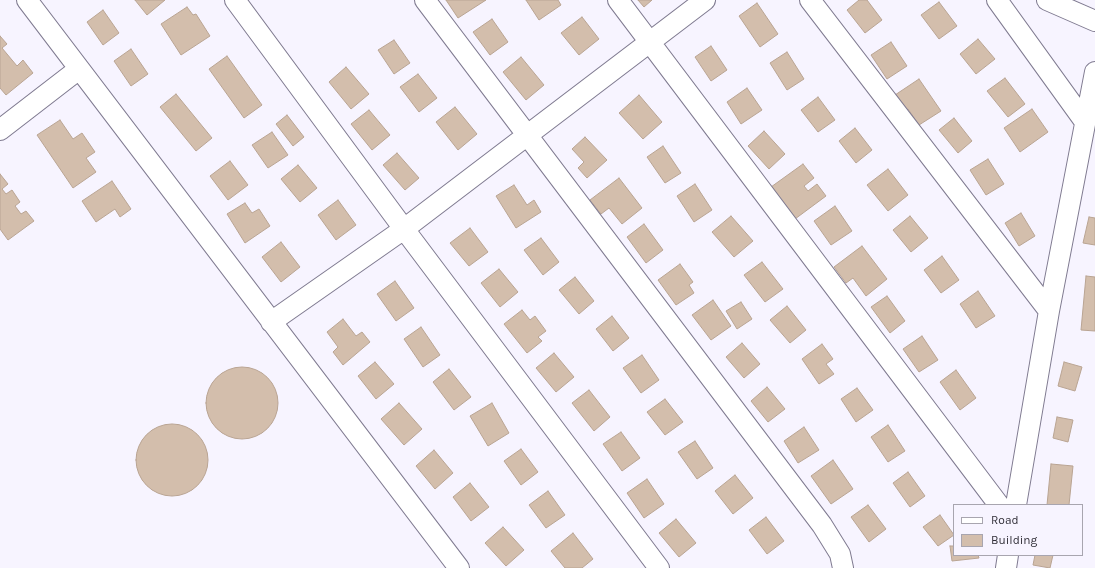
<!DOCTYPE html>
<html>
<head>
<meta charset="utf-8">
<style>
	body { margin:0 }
	#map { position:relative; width:1095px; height:568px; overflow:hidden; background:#f7f4ff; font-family:Karla,sans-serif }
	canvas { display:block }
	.legend { position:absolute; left:953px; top:504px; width:130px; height:52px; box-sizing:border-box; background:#f7f4ff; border:1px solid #a8a5af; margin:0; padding:5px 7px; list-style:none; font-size:12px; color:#312f38 }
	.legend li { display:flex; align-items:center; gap:8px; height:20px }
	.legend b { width:20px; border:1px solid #a8a5af }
</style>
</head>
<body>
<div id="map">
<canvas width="1095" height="568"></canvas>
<ul class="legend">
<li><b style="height:5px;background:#fff"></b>Road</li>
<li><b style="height:11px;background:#d3beac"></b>Building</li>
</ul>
</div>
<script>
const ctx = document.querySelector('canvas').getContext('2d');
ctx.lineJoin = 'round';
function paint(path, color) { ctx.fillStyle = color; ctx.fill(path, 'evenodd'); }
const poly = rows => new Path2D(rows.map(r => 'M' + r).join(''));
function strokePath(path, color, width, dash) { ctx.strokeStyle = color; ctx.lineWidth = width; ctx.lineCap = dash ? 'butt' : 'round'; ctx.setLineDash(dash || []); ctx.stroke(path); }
const building = poly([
	[135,0,165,0,147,15,135,0],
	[446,0,486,0,458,18,446,0],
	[526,0,558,0,561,5,539,20,526,0],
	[638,0,652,0,644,7,638,0],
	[859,0,867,0,882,20,865,33,847,10,859,0],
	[939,2,957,26,939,39,921,15,939,2],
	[757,3,778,34,760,47,739,16,757,3],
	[187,7,193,15,196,14,210,36,181,55,161,24,187,7],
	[103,10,119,33,103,45,87,22,103,10],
	[582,17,599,39,579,55,561,33,582,17],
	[492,19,508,42,490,55,473,32,492,19],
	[0,36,7,44,2,48,17,66,23,60,33,73,6,95,0,88,0,36],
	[978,39,995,59,976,74,960,54,978,39],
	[394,40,410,63,394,74,378,50,394,40],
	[891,42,907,66,887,79,871,55,891,42],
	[711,46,727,70,711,81,695,57,711,46],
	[131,49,148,74,131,86,114,61,131,49],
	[787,52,804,79,787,90,770,63,787,52],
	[227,56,262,105,244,118,209,69,227,56],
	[521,57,544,85,526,100,503,72,521,57],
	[346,67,369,94,351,109,329,82,346,67],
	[418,74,437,98,419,112,400,87,418,74],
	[1005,78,1025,104,1008,117,987,91,1005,78],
	[919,79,941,111,919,125,908,109,903,112,892,97,919,79],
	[747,88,762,110,741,124,727,102,747,88],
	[176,94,212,138,196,151,160,107,176,94],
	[639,95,662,122,643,139,619,113,639,95],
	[818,97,835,120,818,132,801,110,818,97],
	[455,107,477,134,458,150,436,122,455,107],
	[1032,109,1048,132,1020,152,1004,128,1032,109],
	[369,110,390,135,372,150,351,124,369,110],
	[287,115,304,137,293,146,276,124,287,115],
	[954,118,972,141,958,153,939,130,954,118],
	[60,120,73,139,82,133,95,152,86,158,96,172,73,188,37,135,60,120],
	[855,128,872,150,856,163,839,141,855,128],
	[764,131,785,154,769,169,748,146,764,131],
	[272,132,288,155,268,168,252,145,272,132],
	[585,137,607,160,587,178,578,168,584,162,572,149,585,137],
	[663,146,681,173,665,183,647,157,663,146],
	[397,153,419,178,405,190,383,165,397,153],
	[988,159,1004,184,986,195,970,170,988,159],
	[230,161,248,185,228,200,210,176,230,161],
	[803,164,814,178,804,186,808,191,817,184,826,196,795,219,771,187,803,164],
	[298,165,317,188,300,202,281,179,298,165],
	[888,169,908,195,888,211,867,185,888,169],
	[0,174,8,184,2,189,6,194,12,190,20,202,15,206,21,214,26,211,34,221,8,240,0,229,0,174],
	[619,178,642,208,622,224,609,208,601,214,590,200,619,178],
	[112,181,131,209,120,217,115,209,96,222,82,201,112,181],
	[695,184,712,210,694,222,677,196,695,184],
	[514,185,527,205,534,200,541,212,516,228,496,196,514,185],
	[338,200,356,225,336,240,318,215,338,200],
	[245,203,252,213,259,209,270,226,245,243,227,214,245,203],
	[835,206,852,231,831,245,814,221,835,206],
	[1021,213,1035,236,1019,246,1005,223,1021,213],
	[731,216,753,241,734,257,712,232,731,216],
	[910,216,928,238,911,252,893,230,910,216],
	[1089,217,1095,218,1095,245,1083,243,1089,217],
	[644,224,663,250,646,263,627,237,644,224],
	[470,228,488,252,469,266,450,243,470,228],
	[541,238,559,262,543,275,524,250,541,238],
	[281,242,300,267,281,282,262,257,281,242],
	[862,246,887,279,866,296,853,278,846,283,834,267,862,246],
	[942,256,959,280,941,293,924,270,942,256],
	[762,262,783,289,765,302,744,275,762,262],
	[680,264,693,282,689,285,694,293,676,305,658,280,680,264],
	[499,269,518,292,500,307,481,283,499,269],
	[1086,276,1095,277,1095,331,1081,330,1086,276],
	[575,277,594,301,579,314,559,290,575,277],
	[395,281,414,308,396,321,377,294,395,281],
	[978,291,995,316,976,328,960,304,978,291],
	[887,296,905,321,890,333,871,307,887,296],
	[713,300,731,326,711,340,692,315,713,300],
	[741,302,752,319,737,329,726,311,741,302],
	[787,306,806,330,790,343,770,320,787,306],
	[522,310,530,320,535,316,546,331,538,337,542,341,527,353,504,324,522,310],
	[612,316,629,338,613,351,596,329,612,316],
	[343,319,356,336,362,332,370,342,343,365,333,352,338,347,327,332,343,319],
	[421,327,440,355,423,367,404,339,421,327],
	[922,336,938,360,919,372,903,349,922,336],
	[742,343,760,364,744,378,726,357,742,343],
	[822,344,833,359,826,364,834,374,819,384,802,359,822,344],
	[554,353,574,377,556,392,536,368,554,353],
	[642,355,659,380,641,393,623,368,642,355],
	[375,362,394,384,376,399,358,376,375,362],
	[1064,362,1082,367,1075,391,1058,386,1064,362],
	'206 403a36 36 0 1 1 72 0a36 36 0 1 1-72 0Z',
	[449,369,471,397,454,410,433,382,449,369],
	[956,370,976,398,960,410,940,382,956,370],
	[767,387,785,409,768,422,751,401,767,387],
	[857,388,873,410,856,422,841,399,857,388],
	[589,390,610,417,594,431,572,403,589,390],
	[665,399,683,422,665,435,647,412,665,399],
	[399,403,422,429,404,445,381,419,399,403],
	[492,403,509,433,488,446,470,416,492,403],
	[1057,417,1073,420,1068,442,1053,438,1057,417],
	'136 460a36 36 0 1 1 72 0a36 36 0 1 1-72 0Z',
	[888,425,905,451,888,462,871,437,888,425],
	[804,427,819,450,798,463,784,441,804,427],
	[621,432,640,458,622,471,603,444,621,432],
	[695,441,713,468,697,479,678,452,695,441],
	[521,449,538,472,521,485,504,461,521,449],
	[434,450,453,473,435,489,416,466,434,450],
	[833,460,853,489,831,504,811,476,833,460],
	[1051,464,1073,466,1069,505,1047,505,1051,464],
	[908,472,925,496,910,507,893,483,908,472],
	[735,475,753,498,733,514,715,491,735,475],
	[647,479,664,504,644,518,627,493,647,479],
	[470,483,489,507,471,521,453,497,470,483],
	[548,491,565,515,546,528,529,505,548,491],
	[868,505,886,529,869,542,851,517,868,505],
	[940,515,954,535,938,546,923,527,940,515],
	[766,517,784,541,767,554,749,530,766,517],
	[676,519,696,543,679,557,659,533,676,519],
	[503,527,524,550,506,566,485,543,503,527],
	[573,533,593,559,582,568,565,568,551,551,573,533],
	[950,546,954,546,954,555,978,555,979,558,952,561,950,546],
	[1035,555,1053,555,1050,568,1033,565,1035,555]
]);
paint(building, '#d3beac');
strokePath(building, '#b9a493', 1);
const street = poly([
	[27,0,459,568],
	[235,0,404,229,659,568],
	[425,0,822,525,840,554,843,568],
	[618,0,999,505],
	[810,0,1049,311],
	[997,0,1085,122],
	[1047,0,1095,21],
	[0,130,79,69],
	[271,322,404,229,705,0],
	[1016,505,1049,311,1095,72],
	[1006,568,1008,555]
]);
strokePath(street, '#7f7a90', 22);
strokePath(street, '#fff', 20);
</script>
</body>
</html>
